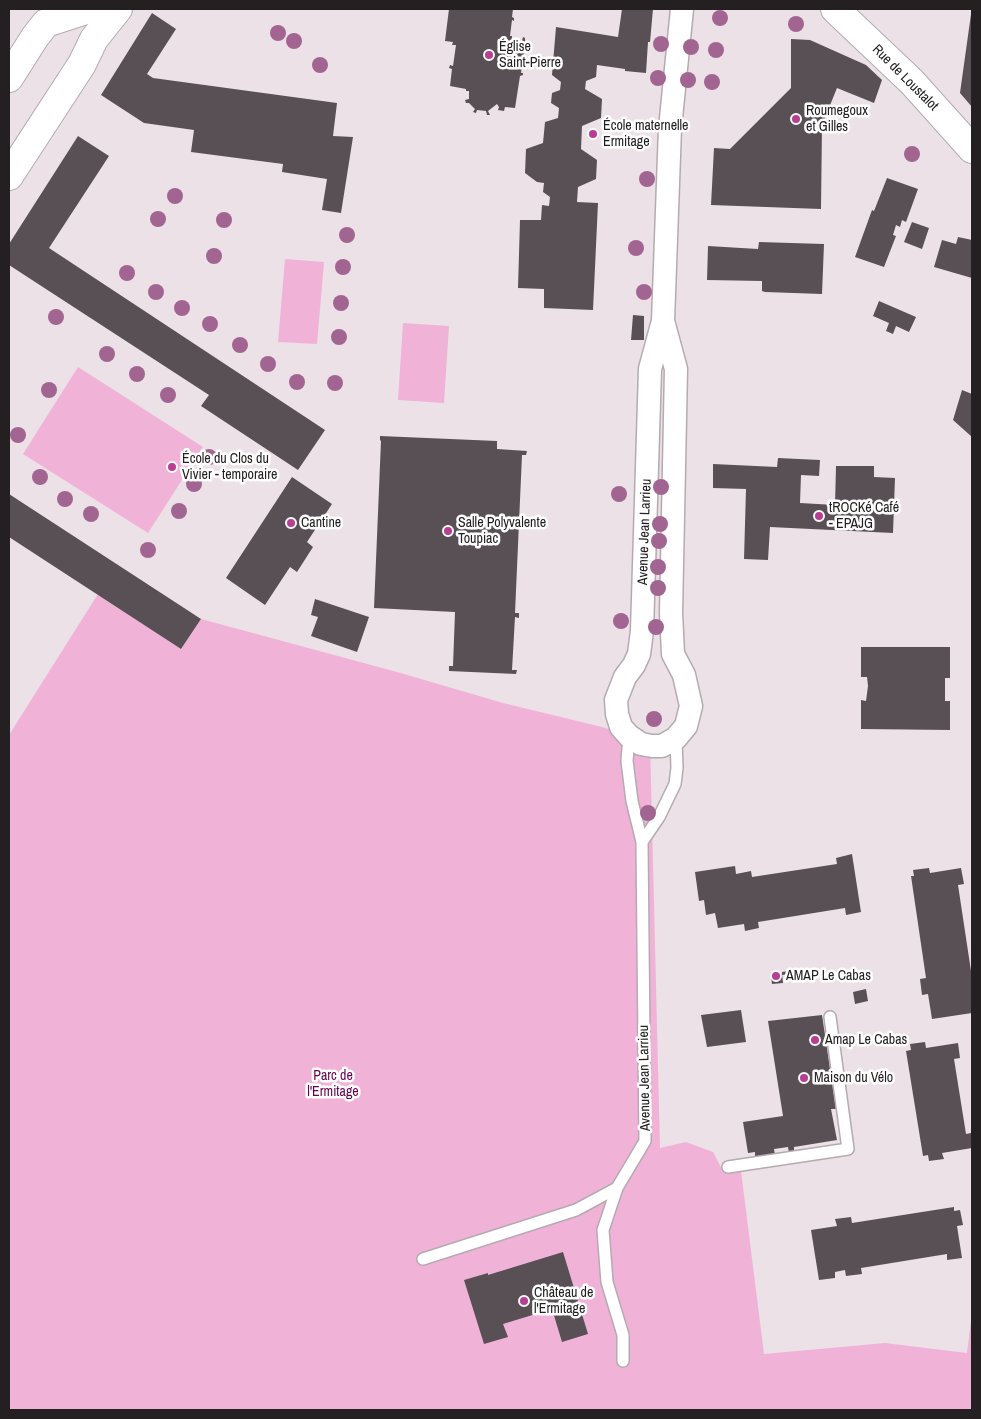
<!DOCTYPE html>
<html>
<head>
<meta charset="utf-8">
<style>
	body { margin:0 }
	#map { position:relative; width:981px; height:1419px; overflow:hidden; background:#ece1e7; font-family:"Archivo Narrow",sans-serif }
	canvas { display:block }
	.frame { position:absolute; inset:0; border:10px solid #242022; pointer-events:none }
</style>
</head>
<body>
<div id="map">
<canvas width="981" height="1419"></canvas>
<div class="frame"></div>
</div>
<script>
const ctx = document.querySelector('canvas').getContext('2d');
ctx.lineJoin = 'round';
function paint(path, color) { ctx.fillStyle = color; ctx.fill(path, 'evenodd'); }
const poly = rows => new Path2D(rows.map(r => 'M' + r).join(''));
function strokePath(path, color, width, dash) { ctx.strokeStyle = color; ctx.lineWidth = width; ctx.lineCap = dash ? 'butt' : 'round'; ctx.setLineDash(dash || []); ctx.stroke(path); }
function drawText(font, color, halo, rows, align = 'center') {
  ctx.font = font + ' "Archivo Narrow",sans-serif'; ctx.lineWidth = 5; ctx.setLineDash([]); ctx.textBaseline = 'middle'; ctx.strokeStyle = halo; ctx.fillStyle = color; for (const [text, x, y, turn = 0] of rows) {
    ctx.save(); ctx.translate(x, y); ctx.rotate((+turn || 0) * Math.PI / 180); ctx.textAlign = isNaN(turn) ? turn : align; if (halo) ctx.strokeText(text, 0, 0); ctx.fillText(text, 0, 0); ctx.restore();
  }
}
paint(poly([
	[285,259,324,262,317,344,278,342],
	[403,323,449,326,444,403,398,400],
	[78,367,203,447,148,533,23,454],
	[98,594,181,649,201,619,397,672,503,703,602,727,650,741,660,1148,686,1142,713,1152,724,1173,741,1171,764,1354,885,1343,967,1353,972,1313,972,1410,9,1410,9,735]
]), '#f1b2d8');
paint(poly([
	[449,9,513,9,512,17,514,18,514,21,512,20,510,36,512,36,512,40,522,41,523,37,525,38,525,42,528,43,527,45,525,45,521,73,523,73,523,75,520,76,515,108,505,107,504,111,498,110,499,107,497,104,488,111,490,115,487,115,486,111,477,110,476,113,473,112,475,109,469,103,466,103,465,100,469,99,469,91,466,91,466,89,450,86,452,69,449,68,450,65,453,66,456,45,452,45,453,42,445,41],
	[622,9,653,9,650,42,648,42,646,73,625,71,625,69,597,65,596,77,586,81,585,89,602,99,601,118,582,126,581,149,597,160,596,179,578,187,577,202,598,203,593,310,544,308,544,289,518,288,520,220,541,220,542,205,549,206,550,197,543,192,544,183,537,182,525,173,526,149,543,143,545,122,558,118,559,108,551,103,552,93,560,90,561,82,552,75,556,27,618,37],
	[152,13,176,29,147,74,153,78,337,103,333,136,353,137,341,213,322,210,327,179,282,172,283,164,191,152,194,130,144,123,101,95],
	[971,14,972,14,972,107,960,93],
	[791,39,810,40,866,65,882,80,874,103,837,88,822,125,821,209,711,205,714,148,730,149,791,88],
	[78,136,109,156,49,248,325,430,298,470,201,406,209,395,9,265,9,244],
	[887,178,918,189,906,222,902,220,900,227,896,225,893,235,896,236,884,267,855,257,872,210,874,211],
	[912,222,929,228,922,249,904,242],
	[958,237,972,240,972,278,934,267,942,240,956,244],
	[759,242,824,244,822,294,765,292,762,291,762,281,707,280,708,246,758,249],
	[879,301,916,317,909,332,896,326,893,334,886,331,889,323,873,316],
	[633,315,644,316,644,340,631,340],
	[962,390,972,394,972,437,953,420],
	[380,436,497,441,497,449,527,451,526,455,522,455,515,613,519,613,519,618,515,617,512,670,517,670,516,674,449,671,449,666,453,666,455,612,374,608,381,441,380,440],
	[778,458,820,460,819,476,801,475,800,503,835,505,836,466,874,466,874,477,895,478,893,533,770,527,768,560,744,559,746,489,713,488,713,464,777,467],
	[292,477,332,504,307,542,313,547,297,572,290,567,265,605,226,578],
	[9,494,201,619,181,649,9,537],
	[315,599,369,617,357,652,311,636,318,617,311,615],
	[861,647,950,647,950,678,945,678,945,701,950,701,950,730,861,729,861,700,866,701,868,686,867,677,861,677],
	[852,854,861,912,846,915,845,908,758,922,759,928,745,931,744,924,718,928,715,913,706,915,704,900,699,901,695,872,735,866,736,874,751,871,752,877,837,864,836,858],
	[929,868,930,873,961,868,964,884,958,885,971,971,972,970,972,1013,932,1019,928,994,922,995,920,979,926,978,911,876,914,876,913,870],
	[805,969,806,977,798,977,797,973,782,975,782,972],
	[782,974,783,983,772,984,771,976],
	[866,989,868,1001,855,1004,853,992],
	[741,1010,746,1042,707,1047,701,1015],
	[822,1015,836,1109,831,1109,837,1140,794,1147,794,1152,789,1153,788,1147,774,1149,775,1155,755,1158,755,1152,748,1153,743,1122,783,1116,768,1021],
	[925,1042,926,1048,958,1043,960,1058,954,1059,966,1134,971,1133,972,1137,972,1148,942,1153,944,1159,929,1161,928,1155,923,1156,906,1051,911,1050,910,1044],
	[954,1207,954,1211,960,1210,963,1225,957,1226,962,1258,947,1260,947,1254,861,1268,862,1274,846,1276,845,1270,835,1272,835,1278,819,1280,811,1230,837,1226,835,1219,851,1217,852,1223],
	[563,1252,588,1334,562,1342,552,1309,503,1324,508,1337,484,1344,464,1280,488,1273,488,1275]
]), '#595055');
const lane = poly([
	[642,842,659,817,675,784,677,768,676,738],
	[728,1167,848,1149,830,1017],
	[423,1259,576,1210,617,1188],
	[623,1361,623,1335,607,1282,603,1230,617,1188,645,1141,642,842,632,801,627,761,629,736]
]);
const street = poly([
	[663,321,676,369,671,613,673,654,684,675,691,706,686,726,676,738,662,746,652,746,641,744,629,736,621,727,617,714,616,700,625,677,634,665,639,654,642,631,650,369,663,321],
	[663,321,670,128,682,9]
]);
const secondary = poly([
	[835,9,912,82,972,149],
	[9,78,35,37,46,23,89,9],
	[9,176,82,64,94,39,118,9]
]);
strokePath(lane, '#b5aab0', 14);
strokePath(street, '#b5aab0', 25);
strokePath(secondary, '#b5aab0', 30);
strokePath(lane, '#fff', 11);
strokePath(street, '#fff', 22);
strokePath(secondary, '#fff', 28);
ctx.fillStyle = '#a26592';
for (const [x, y] of [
	[720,18],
	[796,24],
	[278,33],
	[294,41],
	[661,44],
	[691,47],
	[716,50],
	[320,65],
	[658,78],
	[688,80],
	[712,82],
	[912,154],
	[647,179],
	[175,196],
	[158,219],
	[224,220],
	[347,235],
	[636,248],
	[214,256],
	[343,267],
	[127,273],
	[156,292],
	[644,292],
	[341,303],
	[182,308],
	[56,317],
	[210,324],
	[339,337],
	[240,345],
	[107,354],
	[268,364],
	[137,374],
	[297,382],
	[335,383],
	[49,390],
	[168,395],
	[18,435],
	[209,457],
	[40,477],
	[194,484],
	[661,487],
	[619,494],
	[65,499],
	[179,511],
	[91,514],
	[660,524],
	[659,541],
	[148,550],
	[658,567],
	[658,588],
	[621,621],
	[656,627],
	[654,719],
	[648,813]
]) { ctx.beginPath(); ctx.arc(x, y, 8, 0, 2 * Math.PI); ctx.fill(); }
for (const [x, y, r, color] of [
	[489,55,5,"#b73e91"],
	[796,119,5,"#b73e91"],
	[593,134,5,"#b73e91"],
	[172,467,5,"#b73e91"],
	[819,516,5,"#b73e91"],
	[291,523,5,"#b73e91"],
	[448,531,5,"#b73e91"],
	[776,976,5,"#b73e91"],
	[815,1040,5,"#b73e91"],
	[804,1078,5,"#b73e91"],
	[524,1301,5,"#b73e91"]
]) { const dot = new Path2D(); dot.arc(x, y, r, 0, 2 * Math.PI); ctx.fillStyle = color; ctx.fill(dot); strokePath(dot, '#fff', 2); }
drawText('14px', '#242022', '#fff', [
	["Église",499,47],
	["Saint-Pierre",499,63],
	["Roumegoux",806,111],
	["et Gilles",806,127],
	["École maternelle",603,126],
	["Ermitage",603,142],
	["École du Clos du",182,459],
	["Vivier - temporaire",182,475],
	["tROCKé Café",829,508],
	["- EPAJG",829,524],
	["Cantine",301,523],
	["Salle Polyvalente",458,523],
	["Toupiac",458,539],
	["AMAP Le Cabas",786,976],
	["Amap Le Cabas",825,1040],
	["Maison du Vélo",814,1078],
	["Château de",534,1293],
	["l'Ermitage",534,1309]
], 'left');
drawText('14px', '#242022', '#fff', [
	["Rue de Loustalot",905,78,45],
	["Avenue Jean Larrieu",645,532,-88],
	["Avenue Jean Larrieu",645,1078,-91]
]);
drawText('14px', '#66004d', '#fff', [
	["Parc de",333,1076],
	["l'Ermitage",333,1092]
]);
</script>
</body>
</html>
